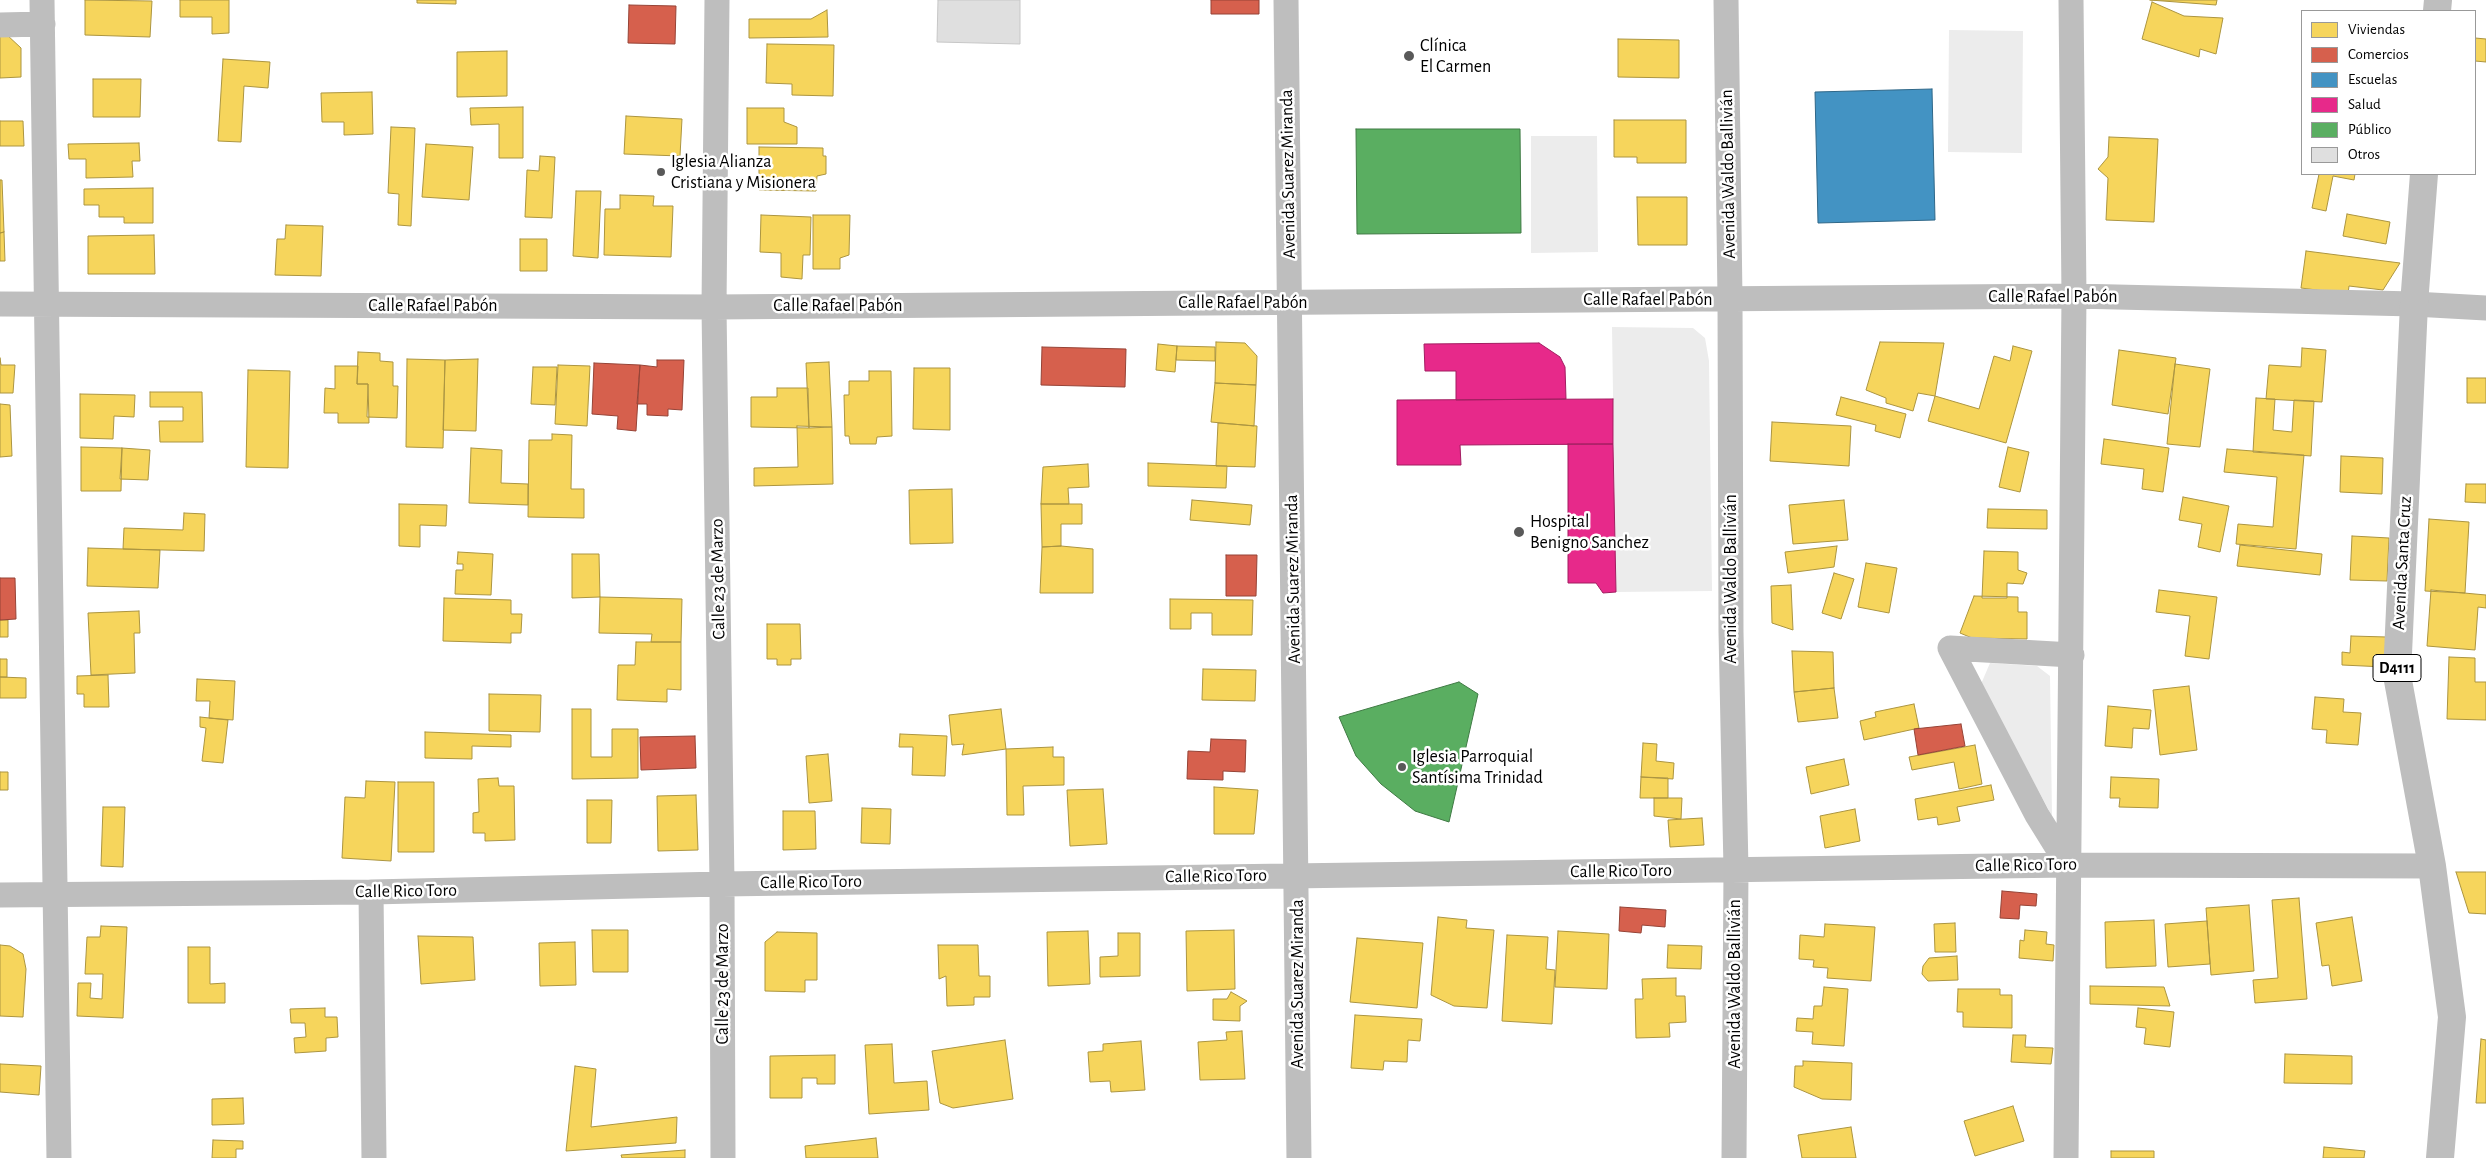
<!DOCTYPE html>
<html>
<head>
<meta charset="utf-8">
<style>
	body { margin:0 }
	#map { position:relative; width:2486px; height:1158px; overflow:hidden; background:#fff; font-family:"Alegreya Sans",sans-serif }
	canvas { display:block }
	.legend { position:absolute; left:2301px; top:10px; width:175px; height:165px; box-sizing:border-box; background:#fff; border:1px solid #999; margin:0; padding:6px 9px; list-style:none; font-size:15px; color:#000 }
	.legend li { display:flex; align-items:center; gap:10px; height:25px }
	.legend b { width:25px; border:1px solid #999 }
</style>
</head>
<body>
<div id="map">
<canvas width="2486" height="1158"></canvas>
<ul class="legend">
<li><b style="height:14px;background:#f6d55c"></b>Viviendas</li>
<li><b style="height:14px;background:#d6604d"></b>Comercios</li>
<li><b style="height:14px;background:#4393c3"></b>Escuelas</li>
<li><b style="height:14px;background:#e7298a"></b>Salud</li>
<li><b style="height:14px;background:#5aae61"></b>Público</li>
<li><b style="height:14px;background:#dfdfdf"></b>Otros</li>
</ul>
</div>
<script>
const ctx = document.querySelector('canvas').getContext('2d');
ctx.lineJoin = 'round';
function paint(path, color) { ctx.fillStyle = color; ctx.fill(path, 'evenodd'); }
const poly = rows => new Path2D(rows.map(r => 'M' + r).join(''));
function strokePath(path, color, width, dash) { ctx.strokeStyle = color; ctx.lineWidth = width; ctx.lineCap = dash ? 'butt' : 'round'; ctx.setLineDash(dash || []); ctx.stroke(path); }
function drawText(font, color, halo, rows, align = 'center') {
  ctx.font = font + ' "Alegreya Sans",sans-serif'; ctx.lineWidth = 5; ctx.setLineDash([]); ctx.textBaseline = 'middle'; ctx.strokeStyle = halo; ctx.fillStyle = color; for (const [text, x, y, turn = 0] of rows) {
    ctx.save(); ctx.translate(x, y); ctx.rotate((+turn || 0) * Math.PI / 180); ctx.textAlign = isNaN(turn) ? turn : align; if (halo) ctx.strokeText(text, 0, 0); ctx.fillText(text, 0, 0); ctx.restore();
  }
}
paint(poly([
	[1949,30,2023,31,2022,153,1948,152],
	[1531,136,1597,136,1598,252,1531,253],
	[1612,327,1693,328,1705,338,1709,361,1712,591,1616,592],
	[1990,663,2037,666,2050,676,2052,816,1981,684]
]), '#ececec');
const homes = poly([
	[85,0,152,1,150,37,85,35,85,0],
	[180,0,229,0,229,33,212,34,212,17,180,17,180,0],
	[417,0,456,0,456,4,417,3,417,0],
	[2150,0,2217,0,2216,5,2150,0],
	[2152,2,2184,16,2223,18,2216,54,2200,49,2199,57,2142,39,2152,2],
	[827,10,828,37,749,38,749,19,811,19,827,10],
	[0,33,6,34,21,48,21,77,0,78,0,33],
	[2475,38,2486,39,2486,62,2475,61,2475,38],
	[1618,39,1679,40,1679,78,1618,77,1618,39],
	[767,44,834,45,833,96,792,95,792,84,766,83,767,44],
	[507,51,507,96,457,97,457,52,507,51],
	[223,59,270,62,268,88,244,86,241,142,218,141,223,59],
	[93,79,141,79,140,117,93,117,93,79],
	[372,92,373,134,344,135,344,122,322,122,321,93,372,92],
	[523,107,523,158,499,158,499,124,471,125,470,108,523,107],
	[747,108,784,108,784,122,797,127,797,144,747,144,747,108],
	[626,116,682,119,680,156,624,154,626,116],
	[1614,120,1686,120,1686,163,1637,163,1637,157,1614,157,1614,120],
	[0,121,23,121,24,146,0,146,0,121],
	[391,127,415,128,411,226,398,225,399,194,388,193,391,127],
	[2109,137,2158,139,2154,222,2106,220,2108,178,2098,169,2108,157,2109,137],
	[139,143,140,161,132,161,133,177,86,178,86,159,69,159,68,144,139,143],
	[426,144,473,147,469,200,422,197,426,144],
	[759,147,823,148,823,156,826,156,826,174,817,176,816,191,759,190,759,147],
	[540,156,555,157,552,218,525,217,527,170,539,171,540,156],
	[2319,174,2355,174,2354,180,2333,176,2326,211,2312,208,2319,174],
	[0,180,2,180,4,232,0,233,0,180],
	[153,188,153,223,124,223,124,217,99,217,99,205,84,205,84,189,153,188],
	[576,191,601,191,598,258,573,256,576,191],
	[620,195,654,196,653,206,673,206,671,257,604,255,605,209,620,209,620,195],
	[1637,197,1687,197,1687,245,1638,245,1637,197],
	[2347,214,2390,222,2386,244,2343,236,2347,214],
	[761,215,811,217,810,255,803,255,802,279,781,277,781,253,760,252,761,215],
	[813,215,850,215,849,255,840,258,840,269,813,269,813,215],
	[286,225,323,226,321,276,275,275,277,239,285,239,286,225],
	[4,232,5,261,0,261,0,233,4,232],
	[154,235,155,274,88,274,88,236,154,235],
	[520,239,547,239,547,271,520,271,520,239],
	[2306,251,2400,263,2383,290,2349,286,2348,294,2301,288,2306,251],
	[1216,342,1245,343,1257,356,1256,385,1215,383,1216,342],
	[1880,342,1944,343,1935,396,1918,393,1913,411,1886,403,1886,398,1866,390,1880,342],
	[1158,344,1177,346,1175,372,1156,370,1158,344],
	[1177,346,1215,347,1215,361,1176,360,1177,346],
	[2013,346,2032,351,2006,443,1928,421,1935,396,1979,409,1994,356,2010,361,2013,346],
	[2302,348,2326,350,2322,402,2266,399,2269,365,2301,367,2302,348],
	[2119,350,2176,358,2168,414,2112,405,2119,350],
	[358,352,380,353,380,361,393,362,393,386,398,386,397,418,367,417,368,384,357,384,358,352],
	[0,358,1,365,15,365,13,393,0,393,0,358],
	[407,359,445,360,443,448,406,447,407,359],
	[478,359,476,431,443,430,445,360,478,359],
	[829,362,832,427,809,428,806,363,829,362],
	[2175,364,2210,369,2200,447,2167,444,2175,364],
	[558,365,590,366,587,426,555,424,558,365],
	[335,366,358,366,357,384,368,384,369,423,338,423,338,413,324,413,325,388,335,389,335,366],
	[533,367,557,367,555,405,531,404,533,367],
	[914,368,950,368,950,430,913,429,914,368],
	[248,370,290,371,288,468,246,467,248,370],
	[869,371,891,371,892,436,877,437,876,444,850,444,849,436,845,436,844,395,849,395,849,381,869,381,869,371],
	[2467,378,2486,378,2486,403,2467,403,2467,378],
	[1215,383,1256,385,1254,426,1211,422,1215,383],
	[777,388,808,388,809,428,751,427,751,397,777,397,777,388],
	[150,392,202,392,203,442,160,442,159,421,183,421,183,407,150,407,150,392],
	[80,394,135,395,134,417,114,416,113,439,80,438,80,394],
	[1841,397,1906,414,1900,438,1875,431,1876,425,1836,415,1841,397],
	[2256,398,2275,399,2273,430,2292,432,2294,400,2314,401,2311,456,2253,452,2256,398],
	[0,404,10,405,12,456,0,457,0,404],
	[1772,422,1851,426,1849,466,1770,461,1772,422],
	[1218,423,1257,426,1255,467,1216,466,1218,423],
	[797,426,832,427,833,484,754,486,754,468,798,467,797,426],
	[552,434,572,435,571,489,584,489,584,518,528,517,529,440,552,440,552,434],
	[2104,439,2169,448,2163,492,2142,489,2144,469,2101,464,2104,439],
	[81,447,122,448,121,491,81,491,81,447],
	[2008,447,2029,452,2020,492,1999,487,2008,447],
	[122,448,150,450,148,480,120,479,122,448],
	[471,448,502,450,501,483,528,484,528,505,469,503,471,448],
	[2227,449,2304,455,2296,549,2236,544,2238,524,2273,527,2277,477,2224,472,2227,449],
	[2341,456,2383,458,2382,494,2340,492,2341,456],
	[1148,463,1227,466,1226,488,1148,486,1148,463],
	[1088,464,1089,487,1068,488,1069,504,1041,504,1043,467,1088,464],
	[2466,484,2486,484,2486,503,2465,502,2466,484],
	[952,489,953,543,910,544,909,490,952,489],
	[2183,497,2229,506,2220,552,2198,547,2202,524,2179,520,2183,497],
	[1192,500,1252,505,1250,525,1190,520,1192,500],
	[1844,500,1848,540,1793,544,1789,505,1844,500],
	[399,504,447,505,446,526,420,525,420,547,399,546,399,504],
	[1041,504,1082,504,1082,524,1061,524,1061,546,1042,547,1041,504],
	[1988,509,2047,510,2047,529,1987,528,1988,509],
	[184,513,205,514,204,551,123,549,124,528,183,530,184,513],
	[2429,519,2469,522,2465,593,2425,591,2429,519],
	[2352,536,2389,538,2387,581,2350,580,2352,536],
	[2240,545,2322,554,2320,575,2237,566,2240,545],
	[1061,546,1093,549,1093,593,1040,593,1042,547,1061,546],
	[1837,546,1834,567,1788,573,1785,552,1837,546],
	[88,548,160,550,158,588,87,586,88,548],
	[1984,551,2018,552,2018,570,2027,573,2023,584,2007,583,2007,598,1982,598,1984,551],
	[458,552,493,554,491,595,455,594,456,570,463,570,463,564,457,564,458,552],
	[572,554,599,554,600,597,572,598,572,554],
	[1866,563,1897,568,1889,613,1858,607,1866,563],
	[1834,573,1854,579,1841,619,1822,613,1834,573],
	[1791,585,1793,630,1772,623,1771,586,1791,585],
	[2159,590,2217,597,2209,659,2185,656,2190,616,2156,612,2159,590],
	[2431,590,2486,595,2486,608,2478,607,2475,650,2427,646,2431,590],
	[1974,596,2018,597,2018,612,2027,612,2027,639,1972,638,1960,633,1974,596],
	[600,597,682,599,681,642,651,642,652,634,599,633,600,597],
	[444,598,511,600,511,614,522,614,521,633,511,633,511,643,443,641,444,598],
	[1170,599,1253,600,1252,635,1212,635,1212,613,1191,613,1191,629,1170,629,1170,599],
	[139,611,140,633,134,633,135,673,91,675,88,613,139,611],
	[0,620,8,620,8,637,0,637,0,620],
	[767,624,800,624,801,659,791,659,791,665,777,665,777,659,767,659,767,624],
	[2351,636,2387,637,2385,667,2342,665,2342,652,2350,653,2351,636],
	[636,642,681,642,681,690,667,689,667,702,617,700,618,665,635,665,636,642],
	[1792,651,1833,652,1834,688,1794,692,1792,651],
	[2449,657,2475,658,2475,682,2486,682,2486,720,2447,719,2449,657],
	[0,659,7,659,7,677,0,677,0,659],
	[1203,669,1256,670,1255,701,1202,700,1203,669],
	[108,675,109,707,84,707,84,694,77,694,77,676,108,675],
	[0,677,26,678,26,698,0,698,0,677],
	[197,679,235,681,233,720,209,718,210,701,196,701,197,679],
	[2189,686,2197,750,2160,755,2153,690,2189,686],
	[1834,688,1838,718,1798,722,1794,692,1834,688],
	[489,694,541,695,540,732,489,731,489,694],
	[2315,697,2344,699,2343,712,2361,713,2358,745,2326,743,2327,730,2312,729,2315,697],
	[1914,704,1919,728,1864,740,1860,721,1876,717,1875,712,1914,704],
	[2108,706,2151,710,2149,729,2133,728,2132,748,2105,746,2108,706],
	[572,709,591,709,591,757,612,757,612,729,638,729,638,778,572,779,572,709],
	[1001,709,1006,749,962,755,964,744,952,745,949,715,1001,709],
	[200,717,228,720,223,763,202,761,206,728,200,727,200,717],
	[425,732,511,735,511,747,472,746,472,759,425,758,425,732],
	[900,734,947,736,945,776,912,775,913,747,899,747,900,734],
	[1643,743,1657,744,1656,761,1674,763,1673,779,1641,777,1643,743],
	[1975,745,1982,784,1959,789,1954,762,1912,770,1909,757,1975,745],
	[1053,747,1053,757,1064,757,1064,785,1023,786,1024,815,1007,815,1006,749,1053,747],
	[828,754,832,801,809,803,806,756,828,754],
	[1844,759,1849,785,1811,794,1806,767,1844,759],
	[0,772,8,772,8,790,0,790,0,772],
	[1641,777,1668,778,1668,798,1640,798,1641,777],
	[2111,777,2159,779,2158,808,2119,807,2120,798,2110,798,2111,777],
	[498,778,499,786,514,786,515,840,485,841,485,833,473,833,473,813,479,812,478,779,498,778],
	[366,781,395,782,391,861,342,858,345,797,365,798,366,781],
	[398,782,434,782,434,852,398,852,398,782],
	[1991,785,1994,800,1957,807,1960,821,1938,825,1937,817,1918,820,1915,799,1991,785],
	[1214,787,1258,790,1254,834,1214,834,1214,787],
	[1103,789,1107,844,1070,846,1067,790,1103,789],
	[696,795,698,850,658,851,657,796,696,795],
	[1654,798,1682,798,1681,819,1654,816,1654,798],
	[587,800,612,800,611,843,587,843,587,800],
	[103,807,125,807,123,867,101,866,103,807],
	[862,808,891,809,890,844,861,843,862,808],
	[1855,809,1860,841,1825,848,1820,816,1855,809],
	[783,811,815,811,816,849,783,850,783,811],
	[1702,818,1704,845,1670,847,1668,820,1702,818],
	[2456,872,2486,872,2486,914,2469,913,2456,872],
	[2299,898,2307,999,2255,1003,2253,980,2278,978,2272,900,2299,898],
	[2249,905,2254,971,2211,975,2206,908,2249,905],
	[1438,917,1467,920,1466,928,1494,930,1487,1008,1454,1006,1431,995,1438,917],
	[2352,917,2362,981,2332,986,2329,965,2322,966,2316,923,2352,917],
	[2154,920,2156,966,2106,968,2105,922,2154,920],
	[2207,921,2210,964,2168,967,2165,924,2207,921],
	[1955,923,1956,952,1935,952,1934,924,1955,923],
	[1825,924,1875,927,1871,981,1827,978,1828,968,1813,967,1814,960,1799,959,1800,935,1824,937,1825,924],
	[101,926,127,927,123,1018,77,1016,78,983,91,983,90,998,102,999,103,974,85,974,87,937,100,937,101,926],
	[592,930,628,930,628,972,593,972,592,930],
	[1234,930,1235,989,1187,991,1186,931,1234,930],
	[2025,930,2047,932,2046,944,2054,945,2053,961,2019,958,2020,940,2024,941,2025,930],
	[1088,931,1090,984,1048,986,1047,932,1088,931],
	[1558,931,1609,934,1607,989,1555,987,1558,931],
	[777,932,817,933,817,980,805,980,805,992,765,991,765,942,777,932],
	[1118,933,1140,933,1140,976,1100,977,1100,957,1118,956,1118,933],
	[1507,935,1548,937,1546,969,1555,970,1552,1024,1502,1021,1507,935],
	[418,936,473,937,475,980,421,984,418,936],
	[1357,938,1423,943,1417,1008,1350,1002,1357,938],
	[575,942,576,985,540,986,539,943,575,942],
	[0,945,10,946,23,954,26,969,23,1017,0,1016,0,945],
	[938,945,978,945,979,976,990,976,990,997,974,997,974,1005,947,1006,946,976,939,979,938,945],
	[1668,945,1702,946,1701,969,1667,968,1668,945],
	[188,947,210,947,210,984,225,983,225,1003,188,1003,188,947],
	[1957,956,1958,980,1928,981,1922,974,1923,966,1929,958,1957,956],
	[1676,978,1676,996,1685,996,1686,1022,1669,1023,1670,1037,1636,1038,1635,999,1643,999,1642,979,1676,978],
	[2090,986,2164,987,2170,1006,2090,1004,2090,986],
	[1824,987,1848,989,1844,1046,1812,1044,1813,1032,1796,1031,1797,1018,1813,1019,1814,1006,1822,1006,1824,987],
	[1958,989,2000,989,2000,995,2012,995,2012,1028,1963,1027,1963,1012,1957,1012,1958,989],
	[1231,992,1247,1001,1240,1006,1240,1021,1213,1020,1213,999,1227,999,1231,992],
	[325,1008,325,1017,337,1017,338,1037,326,1038,326,1051,295,1053,294,1038,306,1037,305,1023,291,1023,290,1009,325,1008],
	[2138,1008,2174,1012,2170,1047,2144,1044,2146,1028,2136,1027,2138,1008],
	[1355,1015,1422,1019,1420,1041,1408,1040,1407,1062,1384,1061,1383,1070,1351,1068,1355,1015],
	[1242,1031,1245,1079,1200,1080,1198,1042,1227,1040,1226,1032,1242,1031],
	[2013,1035,2026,1035,2025,1047,2053,1048,2051,1064,2011,1062,2013,1035],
	[2481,1039,2486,1040,2486,1103,2476,1103,2481,1039],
	[1005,1040,1013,1099,953,1108,940,1103,932,1051,1005,1040],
	[1141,1041,1145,1090,1111,1092,1110,1081,1090,1082,1088,1052,1103,1051,1103,1044,1141,1041],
	[892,1044,894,1083,927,1081,929,1110,869,1114,865,1045,892,1044],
	[2285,1054,2352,1056,2352,1084,2284,1083,2285,1054],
	[835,1055,835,1084,817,1084,817,1078,802,1078,802,1098,770,1098,770,1056,835,1055],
	[1803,1061,1852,1063,1851,1100,1822,1099,1794,1087,1795,1066,1803,1066,1803,1061],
	[0,1064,41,1066,39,1095,0,1092,0,1064],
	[575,1066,596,1069,591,1127,677,1117,676,1143,566,1151,575,1066],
	[243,1098,244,1124,212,1125,212,1099,243,1098],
	[2013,1106,2024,1141,1975,1156,1964,1121,2013,1106],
	[1851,1127,1856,1158,1802,1158,1798,1135,1851,1127],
	[876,1138,878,1158,806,1158,805,1146,876,1138],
	[213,1140,243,1141,243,1149,236,1149,236,1158,212,1158,213,1140],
	[2324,1147,2365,1151,2364,1158,2323,1158,2324,1147],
	[685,1150,685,1158,622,1158,621,1155,685,1150],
	[2111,1151,2154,1151,2154,1158,2111,1158,2111,1151]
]);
paint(homes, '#f6d55c');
strokePath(homes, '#ac9540', 1);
const shops = poly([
	[1211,0,1259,0,1259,14,1211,14,1211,0],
	[629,5,676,6,675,44,628,43,629,5],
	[1042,347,1126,349,1125,387,1041,385,1042,347],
	[657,360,684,360,682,410,668,409,668,416,647,415,647,404,637,404,640,365,657,367,657,360],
	[594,363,640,365,636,431,617,429,618,416,592,414,594,363],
	[1226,555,1257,555,1256,596,1226,596,1226,555],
	[0,578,15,578,16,619,0,620,0,578],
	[1961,724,1965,746,1918,755,1914,729,1961,724],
	[695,736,696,768,641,770,640,737,695,736],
	[1211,739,1246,740,1245,772,1223,771,1223,780,1187,779,1188,751,1210,752,1211,739],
	[2002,891,2037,894,2036,906,2020,905,2019,919,2000,918,2002,891],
	[1620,907,1666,910,1665,927,1642,925,1641,933,1619,931,1620,907]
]);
paint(shops, '#d6604d');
strokePath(shops, '#964336', 1);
const schools = poly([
	[1932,89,1935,220,1818,223,1815,92,1932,89]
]);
paint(schools, '#4393c3');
strokePath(schools, '#2f6788', 1);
const health = poly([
	[1539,343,1560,357,1565,367,1566,399,1456,400,1456,371,1425,371,1424,344,1539,343],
	[1613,399,1613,444,1460,445,1461,465,1397,465,1397,400,1613,399],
	[1568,444,1613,444,1616,592,1603,593,1596,583,1568,583,1568,444]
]);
paint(health, '#e7298a');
strokePath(health, '#a21d61', 1);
const public = poly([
	[1356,129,1520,129,1521,233,1357,234,1356,129],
	[1459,682,1478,694,1449,822,1415,811,1381,784,1356,756,1339,717,1459,682]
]);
paint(public, '#5aae61');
strokePath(public, '#3f7a44', 1);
const building = poly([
	[938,0,1020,0,1020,44,937,42,938,0]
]);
paint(building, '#dfdfdf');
strokePath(building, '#c7c7c7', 1);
strokePath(poly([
	[42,0,59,1158],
	[717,0,714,307,722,884,723,1158],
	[1286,0,1299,1158],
	[1726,0,1730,299,1731,632,1736,869,1734,1158],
	[0,25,43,24],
	[0,304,714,307,2074,296,2414,304,2486,308],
	[1950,648,2037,815,2068,865],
	[1950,648,2072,655],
	[371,892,374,1158],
	[0,895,371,892,722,884,2068,865,2432,866],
	[2066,1158,2074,296,2071,0]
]), '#bebebe', 25);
strokePath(poly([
	[2437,11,2438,0],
	[2424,174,2414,304,2397,675,2432,866,2452,1017,2440,1158]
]), '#bebebe', 28);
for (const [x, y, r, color] of [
	[1409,56,6,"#595959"],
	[661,172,5,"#595959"],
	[1519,532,6,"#595959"],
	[1402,767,5,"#595959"]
]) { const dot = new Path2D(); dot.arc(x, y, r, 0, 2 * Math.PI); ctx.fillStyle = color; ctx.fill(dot); strokePath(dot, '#fff', 2); }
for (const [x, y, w] of [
	[2397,668,48]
]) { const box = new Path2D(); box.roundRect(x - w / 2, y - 13.5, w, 27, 4); ctx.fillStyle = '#fff'; ctx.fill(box); strokePath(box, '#000', 1); }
drawText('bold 16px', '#000', null, [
	["D4111",2397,668]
]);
drawText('18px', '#000', '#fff', [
	["Clínica",1420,46],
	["El Carmen",1420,67],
	["Iglesia Alianza",671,162],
	["Cristiana y Misionera",671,183],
	["Hospital",1530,522],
	["Benigno Sanchez",1530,543],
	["Iglesia Parroquial",1412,757],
	["Santísima Trinidad",1412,778]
], 'left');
drawText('18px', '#000', '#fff', [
	["Avenida Suarez Miranda",1288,174,-91],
	["Avenida Waldo Ballivián",1728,174,-91],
	["Calle Rafael Pabón",2053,297],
	["Calle Rafael Pabón",1648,300],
	["Calle Rafael Pabón",1243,303],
	["Calle Rafael Pabón",433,306],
	["Calle Rafael Pabón",838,306],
	["Avenida Santa Cruz",2402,563,-87],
	["Calle 23 de Marzo",718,579,-91],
	["Avenida Suarez Miranda",1293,579,-91],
	["Avenida Waldo Ballivián",1731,579,-90],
	["Calle Rico Toro",2026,865,-1],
	["Calle Rico Toro",1621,871,-1],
	["Calle Rico Toro",1216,876,-1],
	["Calle Rico Toro",811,882,-1],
	["Calle Rico Toro",406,891,-1],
	["Calle 23 de Marzo",723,984,-90],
	["Avenida Suarez Miranda",1298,984,-90],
	["Avenida Waldo Ballivián",1735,984,-90]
]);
</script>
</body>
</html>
